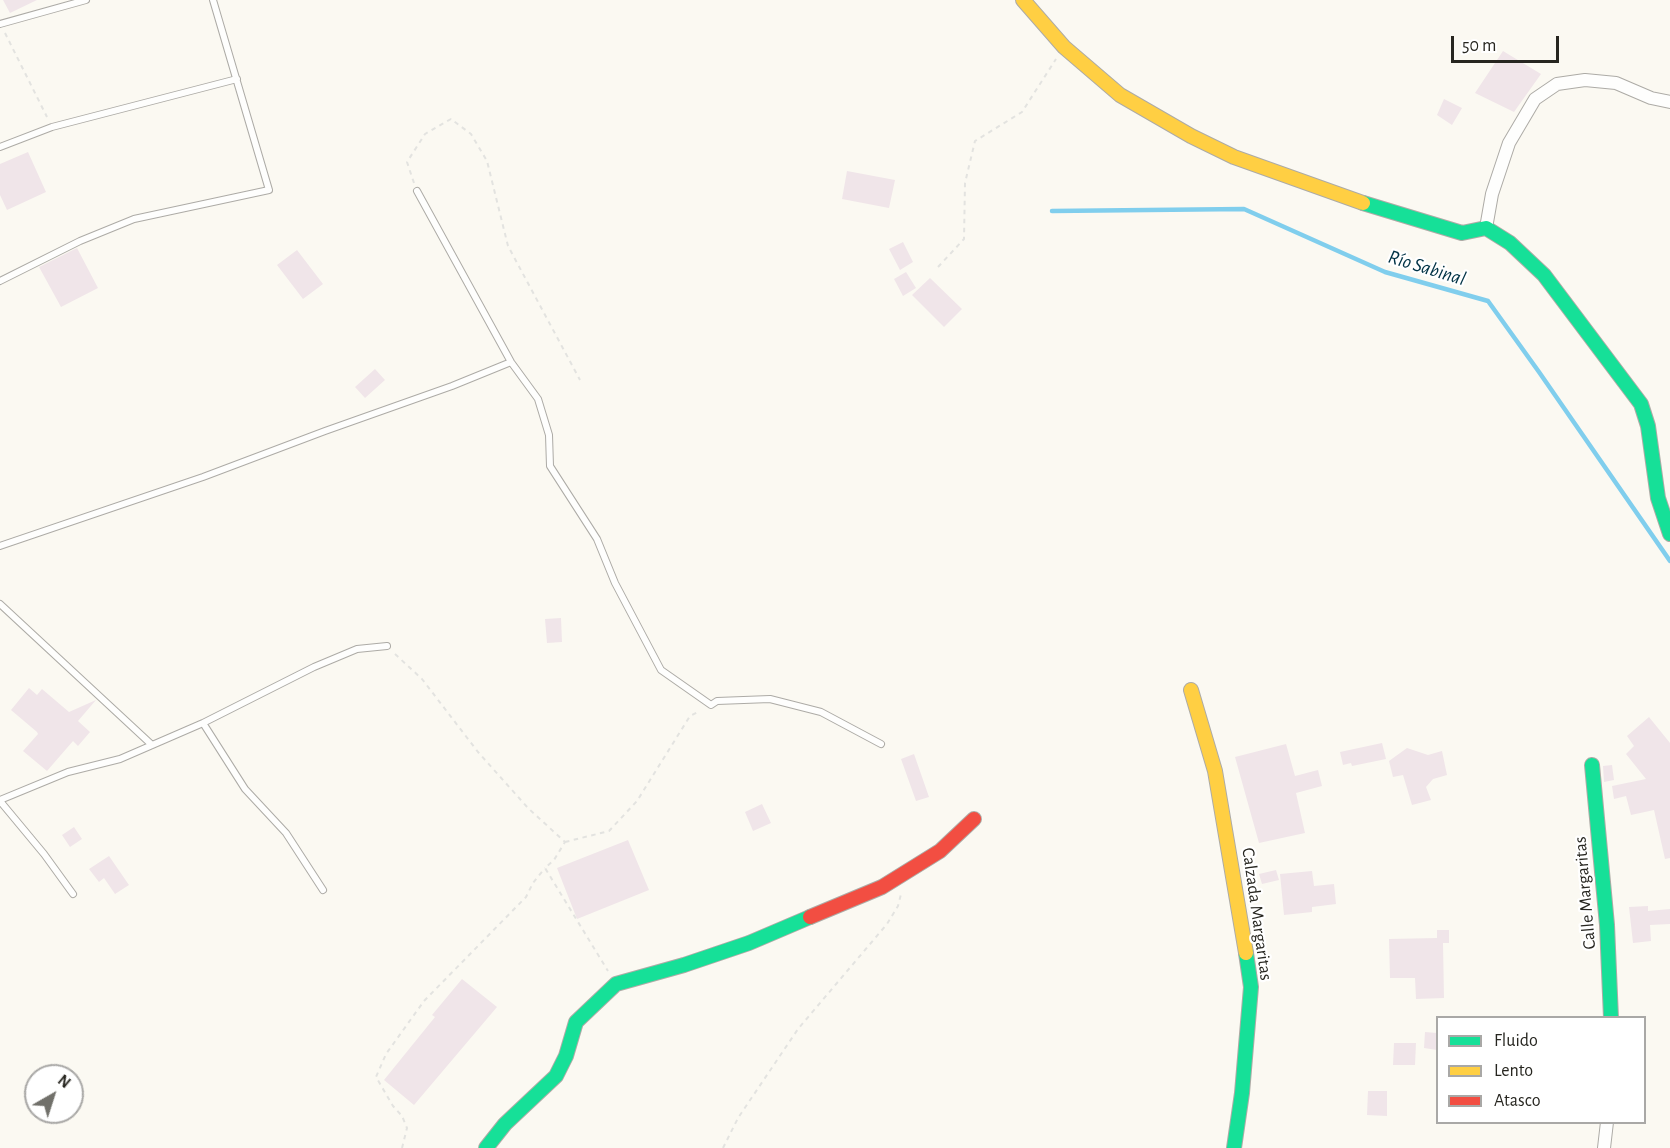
<!DOCTYPE html>
<html>
<head>
<meta charset="utf-8">
<style>
	body { margin:0 }
	#map { position:relative; width:1670px; height:1148px; overflow:hidden; background:#fbf9f2; font-family:"Alegreya Sans",sans-serif }
	canvas { display:block }
	.legend { position:absolute; left:1436px; top:1016px; width:210px; height:108px; box-sizing:border-box; background:#fff; border:2px solid #a9a8a6; margin:0; padding:8px 10px; list-style:none; font-size:18px; color:#272620 }
	.legend li { display:flex; align-items:center; gap:12px; height:30px }
	.legend b { width:30px; border:2px solid #a9a8a6 }
	.north { position:absolute; left:24px; top:1064px; width:60px; height:60px; box-sizing:border-box; background:#fff; border:2px solid #a9a8a6; border-radius:50%; rotate:39deg; font-size:16px; font-weight:700; line-height:24px; text-align:center; color:#272620 }
	.north::after { content:''; display:block; margin:auto; width:21px; height:27px; background:#71706a; clip-path:polygon(50% 0,100% 100%,50% 72%,0 100%) }
	.scale { position:absolute; left:1451px; top:36px; width:108px; height:27px; box-sizing:border-box; border:3px solid #272620; border-top:0; padding-left:8px; font-size:18px; line-height:21px; white-space:nowrap; color:#272620; -webkit-text-stroke:4px #fff; paint-order:stroke }
</style>
</head>
<body>
<div id="map">
<canvas width="1670" height="1148"></canvas>
<ul class="legend">
<li><b style="height:8px;background:#16e098"></b>Fluido</li>
<li><b style="height:8px;background:#ffcf43"></b>Lento</li>
<li><b style="height:8px;background:#f24e42"></b>Atasco</li>
</ul>
<div class="north">N</div>
<div class="scale">50 m</div>
</div>
<script>
const ctx = document.querySelector('canvas').getContext('2d');
ctx.lineJoin = 'round';
const poly = rows => new Path2D(rows.map(r => 'M' + r).join(''));
function strokePath(path, color, width, dash) { ctx.strokeStyle = color; ctx.lineWidth = width; ctx.lineCap = dash ? 'butt' : 'round'; ctx.setLineDash(dash || []); ctx.stroke(path); }
function paint(path, color) { ctx.fillStyle = color; ctx.fill(path, 'evenodd'); }
function drawText(font, color, halo, rows, align = 'center') {
  ctx.font = font + ' "Alegreya Sans",sans-serif'; ctx.lineWidth = 4.5; ctx.setLineDash([]); ctx.textBaseline = 'middle'; ctx.strokeStyle = halo; ctx.fillStyle = color; for (const [text, x, y, turn = 0] of rows) {
    ctx.save(); ctx.translate(x, y); ctx.rotate((+turn || 0) * Math.PI / 180); ctx.textAlign = isNaN(turn) ? turn : align; if (halo) ctx.strokeText(text, 0, 0); ctx.fillText(text, 0, 0); ctx.restore();
  }
}
strokePath(poly([
	[1052,211,1244,209,1385,272,1488,301,1539,372,1670,561]
]), '#80ceed', 4.5);
paint(poly([
	[3,0,37,0,10,13],
	[1503,51,1541,74,1514,112,1475,93],
	[1444,99,1462,108,1452,125,1437,115],
	[28,152,46,192,7,210,0,195,0,164],
	[847,171,895,180,889,208,842,199],
	[903,242,913,262,900,270,889,249],
	[77,248,98,288,61,307,39,267],
	[297,250,323,284,303,299,277,265],
	[906,272,916,288,903,296,894,279],
	[930,278,962,309,944,327,912,295],
	[375,369,385,380,365,398,355,387],
	[561,618,562,642,547,643,545,619],
	[29,688,37,695,42,689,69,712,96,700,78,721,90,732,78,746,73,741,47,771,23,751,38,734,37,732,11,710],
	[1649,717,1670,743,1670,858,1665,859,1654,810,1631,815,1626,796,1614,799,1612,786,1646,779,1626,754,1634,746,1627,736],
	[1382,743,1386,759,1352,766,1351,763,1343,765,1340,752],
	[1286,744,1295,776,1318,770,1322,786,1296,793,1305,833,1259,843,1235,757],
	[1407,748,1428,755,1442,751,1447,775,1433,779,1426,787,1431,800,1412,805,1403,775,1393,777,1389,761],
	[914,754,929,797,916,801,901,759],
	[1612,765,1614,780,1604,782,1603,766],
	[762,804,771,823,753,831,745,812],
	[74,827,82,839,70,847,62,835],
	[628,840,649,890,577,919,557,868],
	[109,856,129,885,115,894,104,878,99,882,89,869],
	[1276,870,1279,880,1262,884,1259,874],
	[1312,871,1314,886,1334,884,1336,904,1312,907,1312,912,1284,915,1280,874],
	[1648,906,1648,911,1670,909,1670,924,1650,925,1651,941,1633,943,1629,907],
	[1437,930,1449,930,1449,943,1443,943,1444,998,1416,999,1415,978,1390,978,1389,939,1437,938],
	[462,979,497,1007,414,1105,384,1080,435,1017,432,1015],
	[1425,1032,1437,1033,1437,1050,1424,1048],
	[1394,1043,1416,1043,1415,1065,1393,1065],
	[1368,1091,1387,1091,1387,1116,1367,1115]
]), '#f0e5e9');
const lane = poly([
	[0,24,86,0],
	[0,147,52,127,237,79],
	[417,191,511,362,538,399,549,435,550,466,597,539,615,583,661,670,711,705,717,701,770,699,821,712,881,744],
	[0,281,80,241,134,219,269,190,213,0],
	[0,546,203,477,325,431,452,386,511,362],
	[0,604,152,745],
	[203,723,245,789,286,833,323,890],
	[0,800,68,772,120,759,203,723,314,667,357,649,387,646],
	[0,801,44,854,73,894]
]);
const street = poly([
	[1486,228,1492,194,1509,143,1535,99,1557,84,1585,80,1616,83,1651,98,1670,102],
	[1604,1148,1607,1122]
]);
const fast = poly([
	[1363,203,1462,233,1486,228,1510,243,1544,275,1641,404,1648,426,1658,498,1670,534],
	[1592,765,1607,925,1611,1018],
	[486,1148,505,1124,556,1076,566,1056,576,1022,616,984,684,965,749,943,810,917],
	[1234,1148,1242,1093,1251,987,1246,953]
]);
const slow = poly([
	[1023,0,1064,47,1120,95,1191,136,1234,157,1363,203],
	[1191,690,1215,771,1246,953]
]);
const jam = poly([
	[810,917,882,887,940,851,974,819]
]);
strokePath(lane, '#adaba6', 8);
strokePath(street, '#adaba6', 14);
strokePath(fast, '#adaba6', 16);
strokePath(slow, '#adaba6', 16);
strokePath(jam, '#adaba6', 16);
strokePath(poly([
	[5,33,47,117],
	[414,183,407,162,425,134,451,119,471,134,487,161,508,246,580,380],
	[938,267,964,239,965,183,975,141,1022,112,1056,59],
	[395,654,422,679,478,752,528,808,565,842,554,860,545,868,608,971],
	[565,842,609,831,637,801,690,716,700,711],
	[402,1148,407,1128,402,1116,393,1106,376,1077,386,1054,424,1001,526,897,533,883,545,868],
	[723,1148,738,1118,798,1029,887,924,898,906,901,894]
]), '#e3e3e0', 2, [4.5, 4.5]);
strokePath(lane, '#fefefd', 6);
strokePath(street, '#fefefd', 12);
strokePath(fast, '#16e098', 14);
strokePath(slow, '#ffcf43', 14);
strokePath(jam, '#f24e42', 14);
drawText('18px', '#272620', '#fff', [
	["Calle Margaritas",1585,893,-95],
	["Calzada Margaritas",1257,914,82]
]);
drawText('italic 20px', '#003245', '#fff', [
	["Río Sabinal",1427,268,17]
]);
</script>
</body>
</html>
